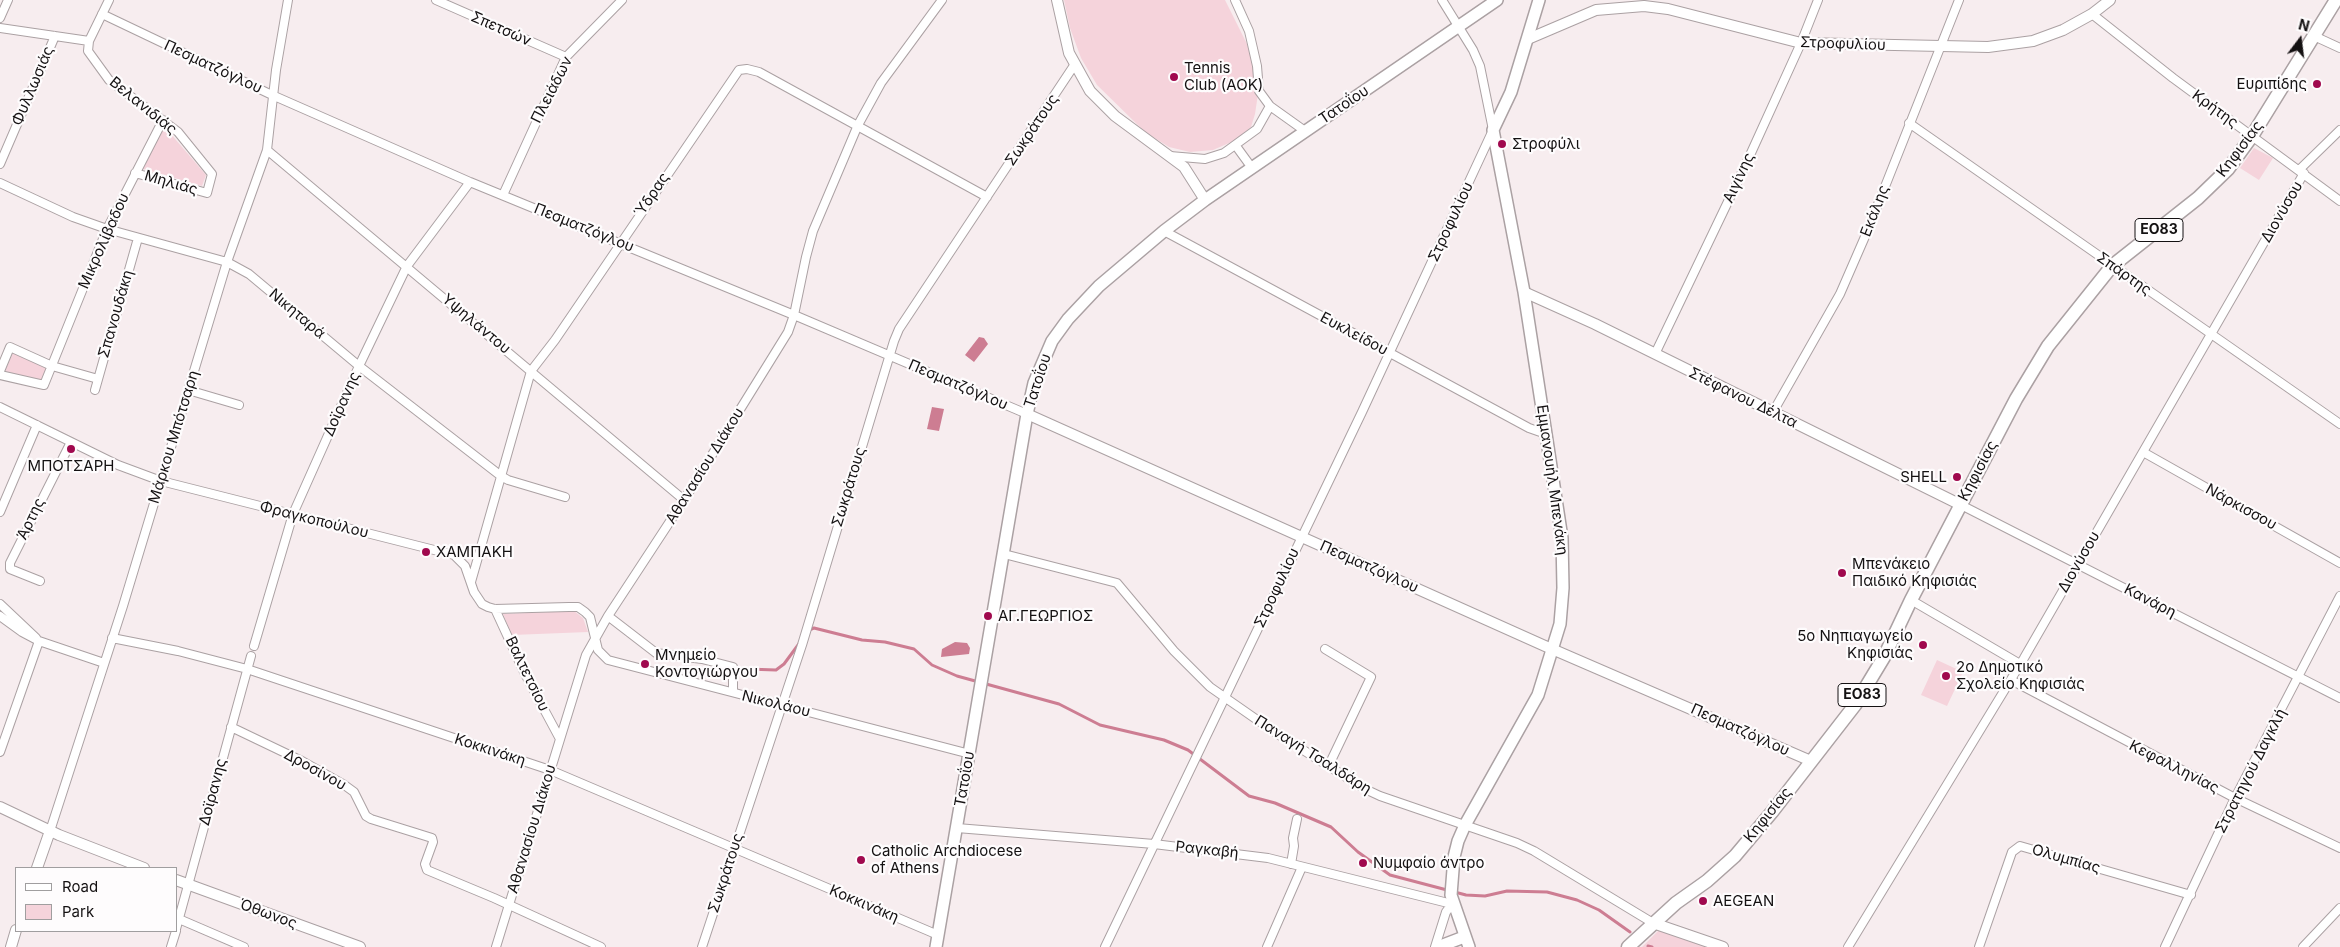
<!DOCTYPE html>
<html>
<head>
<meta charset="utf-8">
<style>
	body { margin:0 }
	#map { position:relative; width:2340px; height:947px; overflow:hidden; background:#f7edef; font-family:Inter,sans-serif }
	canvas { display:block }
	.legend { position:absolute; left:15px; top:867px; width:162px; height:65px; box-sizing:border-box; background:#fefcfd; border:1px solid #a09e9f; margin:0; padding:6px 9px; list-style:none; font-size:15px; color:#141112 }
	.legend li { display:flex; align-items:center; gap:10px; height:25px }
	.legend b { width:25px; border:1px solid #a09e9f }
	.north { position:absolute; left:2275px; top:15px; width:50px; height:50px; -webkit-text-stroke:4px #fefcfd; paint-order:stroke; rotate:15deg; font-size:14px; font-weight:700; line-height:20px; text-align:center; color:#141112 }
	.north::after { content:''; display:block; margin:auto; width:18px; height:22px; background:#141112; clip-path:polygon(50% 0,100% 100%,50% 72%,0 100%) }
</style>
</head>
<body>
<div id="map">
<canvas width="2340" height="947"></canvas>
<ul class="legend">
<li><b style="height:6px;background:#fff"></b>Road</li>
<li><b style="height:14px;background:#f5d3db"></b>Park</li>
</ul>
<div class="north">N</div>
</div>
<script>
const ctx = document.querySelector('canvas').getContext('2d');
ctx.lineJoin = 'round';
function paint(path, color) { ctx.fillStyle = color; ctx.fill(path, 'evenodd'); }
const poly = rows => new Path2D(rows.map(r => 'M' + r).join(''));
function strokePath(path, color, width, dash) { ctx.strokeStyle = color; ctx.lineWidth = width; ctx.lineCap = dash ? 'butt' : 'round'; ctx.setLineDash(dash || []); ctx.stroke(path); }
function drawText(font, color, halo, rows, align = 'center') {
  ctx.font = font + ' Inter,sans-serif'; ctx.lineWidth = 4.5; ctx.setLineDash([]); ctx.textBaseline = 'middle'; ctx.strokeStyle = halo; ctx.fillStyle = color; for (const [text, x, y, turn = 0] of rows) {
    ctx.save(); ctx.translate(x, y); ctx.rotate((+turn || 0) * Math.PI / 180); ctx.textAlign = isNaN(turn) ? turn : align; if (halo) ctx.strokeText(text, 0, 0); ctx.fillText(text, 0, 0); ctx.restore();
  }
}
paint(poly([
	[1064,0,1225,0,1247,44,1254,68,1258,94,1255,114,1251,127,1236,140,1213,150,1190,152,1169,147,1145,132,1097,85,1081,58,1070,28],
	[164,126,206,175,202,186,140,168],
	[2254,148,2273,158,2259,180,2240,168],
	[13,353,48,368,43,381,4,373],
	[574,611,583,618,588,632,512,635,503,614],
	[1937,660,1963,672,1947,706,1921,695],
	[1659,930,1710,947,1642,947]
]), '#f5d3db');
paint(poly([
	[979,337,984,338,988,344,974,362,965,355],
	[932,407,944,409,939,431,927,429],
	[955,642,967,643,970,648,969,654,941,657,942,649]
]), '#cd7d92');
strokePath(poly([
	[809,630,814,628,862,640,885,642,914,649,932,665,957,676,1059,704,1100,725,1164,740,1188,750,1249,796,1275,803,1331,827,1358,852,1390,875,1466,895,1485,896,1507,891,1547,892,1577,900,1599,910,1630,932],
	[747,669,776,670,784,664,801,641],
	[1648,946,1652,947]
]), '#cd7d92', 3);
const minor = poly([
	[109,0,89,41,88,51,109,80,178,132,212,174,207,193,135,173],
	[436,0,566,57],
	[1235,0,1249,31,1257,66,1259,91,1270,106,1305,131],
	[102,14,272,95,470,182,794,315,1027,414],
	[2092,14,2173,78,2340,201],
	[0,18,8,0],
	[0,28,89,41],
	[2314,36,2340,48],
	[1909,123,2340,424],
	[1236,146,1252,168],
	[267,150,684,500],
	[1170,156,1205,159,1224,153,1257,129,1270,106],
	[0,164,55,36],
	[2299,170,2340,130],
	[0,183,73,217,107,229,227,262,249,274,359,366,501,476,508,480,565,497],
	[503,195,566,57,622,0],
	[1164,231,1529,428,1546,434],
	[1655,354,1746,164,1801,43,1818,0],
	[0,371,10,347,52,366,98,379],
	[0,375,44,385,107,229,163,120],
	[95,390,138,238],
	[188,390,239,405],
	[0,407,118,465,161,481,454,555,465,566,474,592,482,604,488,607,495,609,569,607,578,607,585,612,590,617,598,650,608,660,970,754],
	[1773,412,1840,294,1867,232,1959,0],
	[2143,452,2340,563],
	[1961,505,2340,698],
	[0,512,37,425],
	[1004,554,1117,583,1174,651,1210,687,1273,731,1365,789,1380,796,1517,843,1534,851,1653,923],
	[40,581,10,569,10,563,71,442],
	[471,582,531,371,555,340,739,70,747,69,759,72,987,197],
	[1911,600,2020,664],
	[0,604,36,638],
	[495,609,525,674,560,739],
	[0,616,22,632,39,641,104,663],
	[608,616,656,653,702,659,733,667,733,692],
	[112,638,178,651,247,669,550,770,938,935],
	[254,646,293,514,359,366,407,266,470,182],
	[1325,649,1371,677,1329,765],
	[2011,680,2235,798,2340,848],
	[231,727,302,761,343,784,354,792,366,816,371,819,432,838,433,842,425,864,427,870,494,898,601,947],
	[0,752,39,641],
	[957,828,1154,844,1268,858,1452,904,1446,912,1435,947],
	[50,831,123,606,227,262,267,150,276,70,288,0],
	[1291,864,1294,846,1293,838,1297,819],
	[179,919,244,947],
	[176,929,251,656],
	[171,947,176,931],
	[496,947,586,655,608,616,684,500,788,332,794,315,806,257,813,231,858,125,881,83,942,0],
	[702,947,802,645,894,341,899,329,1075,64],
	[1105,947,1362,412,1493,130,1480,66,1473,50,1442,0],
	[1267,947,1302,867],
	[1848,947,2024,658,2304,173],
	[1979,947,2012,852,2020,846,2191,895],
	[2165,947,2235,798,2340,596],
	[2303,947,2340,908]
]);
const tertiary = poly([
	[1057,0,1069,53,1090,91,1115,116,1184,167,1205,200],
	[1528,39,1596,10,1644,6,1668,9,1801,43,1988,47,2033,41,2063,30,2092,14,2110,0],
	[1524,292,1595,324,1961,505],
	[1027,414,1545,646,1811,761],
	[0,807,59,835,144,868],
	[37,868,50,831],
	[176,880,360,947],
	[1653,923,1723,947],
	[11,947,16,930]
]);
const secondary = poly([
	[936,947,1027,414,1034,383,1052,341,1068,319,1099,286,1164,231,1205,200,1497,0],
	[1438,947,1464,937],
	[1469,947,1451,895,1454,857,1458,841,1465,825,1538,695,1560,624,1563,588,1562,538,1546,434,1524,292,1493,130,1511,92,1539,0]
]);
const primary = poly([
	[1628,947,1676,903,1707,881,1735,856,1772,812,1855,705,1884,657,1911,600,2016,399,2048,346,2112,266,2198,198,2228,169,2252,136,2336,0]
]);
strokePath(minor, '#aba1a3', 10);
strokePath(tertiary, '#aba1a3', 12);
strokePath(secondary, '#aba1a3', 14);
strokePath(primary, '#aba1a3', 15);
strokePath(minor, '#fff', 8);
strokePath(tertiary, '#fff', 10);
strokePath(secondary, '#fff', 11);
strokePath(primary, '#fff', 12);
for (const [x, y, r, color] of [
	[1174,77,5,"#a0094e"],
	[2317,84,5,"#a0094e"],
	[1502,144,5,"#a0094e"],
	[71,449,5,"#a0094e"],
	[1957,477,5,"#a0094e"],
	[426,552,5,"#a0094e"],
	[1842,573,5,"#a0094e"],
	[988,616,5,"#a0094e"],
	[1923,645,5,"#a0094e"],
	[645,664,5,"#a0094e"],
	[1946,676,5,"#a0094e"],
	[861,860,5,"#a0094e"],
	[1363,863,5,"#a0094e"],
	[1703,901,5,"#a0094e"]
]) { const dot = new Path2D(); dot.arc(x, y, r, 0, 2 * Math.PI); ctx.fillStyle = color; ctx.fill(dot); strokePath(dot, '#fefcfd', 2); }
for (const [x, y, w] of [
	[2159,230,48],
	[1862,695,48]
]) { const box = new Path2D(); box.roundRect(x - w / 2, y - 11.5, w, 23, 4); ctx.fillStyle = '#fefcfd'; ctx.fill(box); strokePath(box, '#141112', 1); }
drawText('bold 14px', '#141112', null, [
	["ΕΟ83",2159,230],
	["ΕΟ83",1862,695]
]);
drawText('15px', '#141112', '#fefcfd', [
	["Σπετσών",501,29,24],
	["Στροφυλίου",1843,44,2],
	["Πεσματζόγλου",213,67,25],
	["Φυλλωσιάς",33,86,-67],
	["Πλειάδων",552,90,-63],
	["Τατοΐου",1344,105,-34],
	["Βελανιδιάς",143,106,39],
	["Κρήτης",2215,109,36],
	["Σωκράτους",1032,130,-56],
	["Κηφισίας",2240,149,-53],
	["Αιγίνης",1739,178,-65],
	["Μηλιάς",171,183,16],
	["Ύδρας",652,195,-56],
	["Εκάλης",1875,211,-69],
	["Διονύσου",2282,212,-60],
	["Στροφυλίου",1451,222,-65],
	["Πεσματζόγλου",584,228,22],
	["Μικρολίβαδου",104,241,-66],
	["Σπάρτης",2124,274,35],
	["Σπανουδάκη",116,314,-74],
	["Νικηταρά",297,314,40],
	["Υψηλάντου",476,324,40],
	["Ευκλείδου",1354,334,28],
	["Τατοΐου",1038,381,-72],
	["Πεσματζόγλου",958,385,23],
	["Στέφανου Δέλτα",1743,398,26],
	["Δοϊρανης",342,404,-66],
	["Μάρκου Μπότσαρη",174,437,-73],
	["Αθανασίου Διάκου",705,466,-58],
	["Κηφισίας",1978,471,-62],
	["Εμμανουήλ Μπενάκη",1552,480,82],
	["Σωκράτους",849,487,-73],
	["Νάρκισσου",2241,507,29],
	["Άρτης",31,519,-64],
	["Φραγκοπούλου",314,520,14],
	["Διονύσου",2079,562,-60],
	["Πεσματζόγλου",1369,567,24],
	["Στροφυλίου",1277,588,-65],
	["Κανάρη",2150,601,27],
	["Βαλτετσίου",527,674,64],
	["Νικολάου",776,704,14],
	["Πεσματζόγλου",1740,730,24],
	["Κοκκινάκη",490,750,18],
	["Παναγή Τσαλδάρη",1313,755,32],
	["Κεφαλληνίας",2174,767,27],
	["Δροσίνου",315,770,29],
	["Στρατηγού Δαγκλή",2251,771,-63],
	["Τατοΐου",965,779,-80],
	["Δοϊρανης",213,792,-75],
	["Κηφισίας",1768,815,-51],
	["Αθανασίου Διάκου",532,829,-73],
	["Ραγκαβή",1207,850,6],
	["Ολυμπίας",2066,859,16],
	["Σωκράτους",726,873,-72],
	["Κοκκινάκη",864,904,23],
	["Όθωνος",268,914,20]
]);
drawText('15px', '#141112', '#fefcfd', [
	["Tennis",1184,68],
	["Club (AOK)",1184,85],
	["Ευριπίδης",2307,84,"right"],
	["Στροφύλι",1512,144],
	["ΜΠΟΤΣΑΡΗ",71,466,"center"],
	["SHELL",1947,477,"right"],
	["ΧΑΜΠΑΚΗ",436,552],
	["Μπενάκειο",1852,564],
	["Παιδικό Κηφισιάς",1852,581],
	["ΑΓ.ΓΕΩΡΓΙΟΣ",998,616],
	["5ο Νηπιαγωγείο",1913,636,"right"],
	["Κηφισιάς",1913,653,"right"],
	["Μνημείο",655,655],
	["Κοντογιώργου",655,672],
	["2ο Δημοτικό",1956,667],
	["Σχολείο Κηφισιάς",1956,684],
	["Catholic Archdiocese",871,851],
	["of Athens",871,868],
	["Νυμφαίο άντρο",1373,863],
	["AEGEAN",1713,901]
], 'left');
</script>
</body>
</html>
